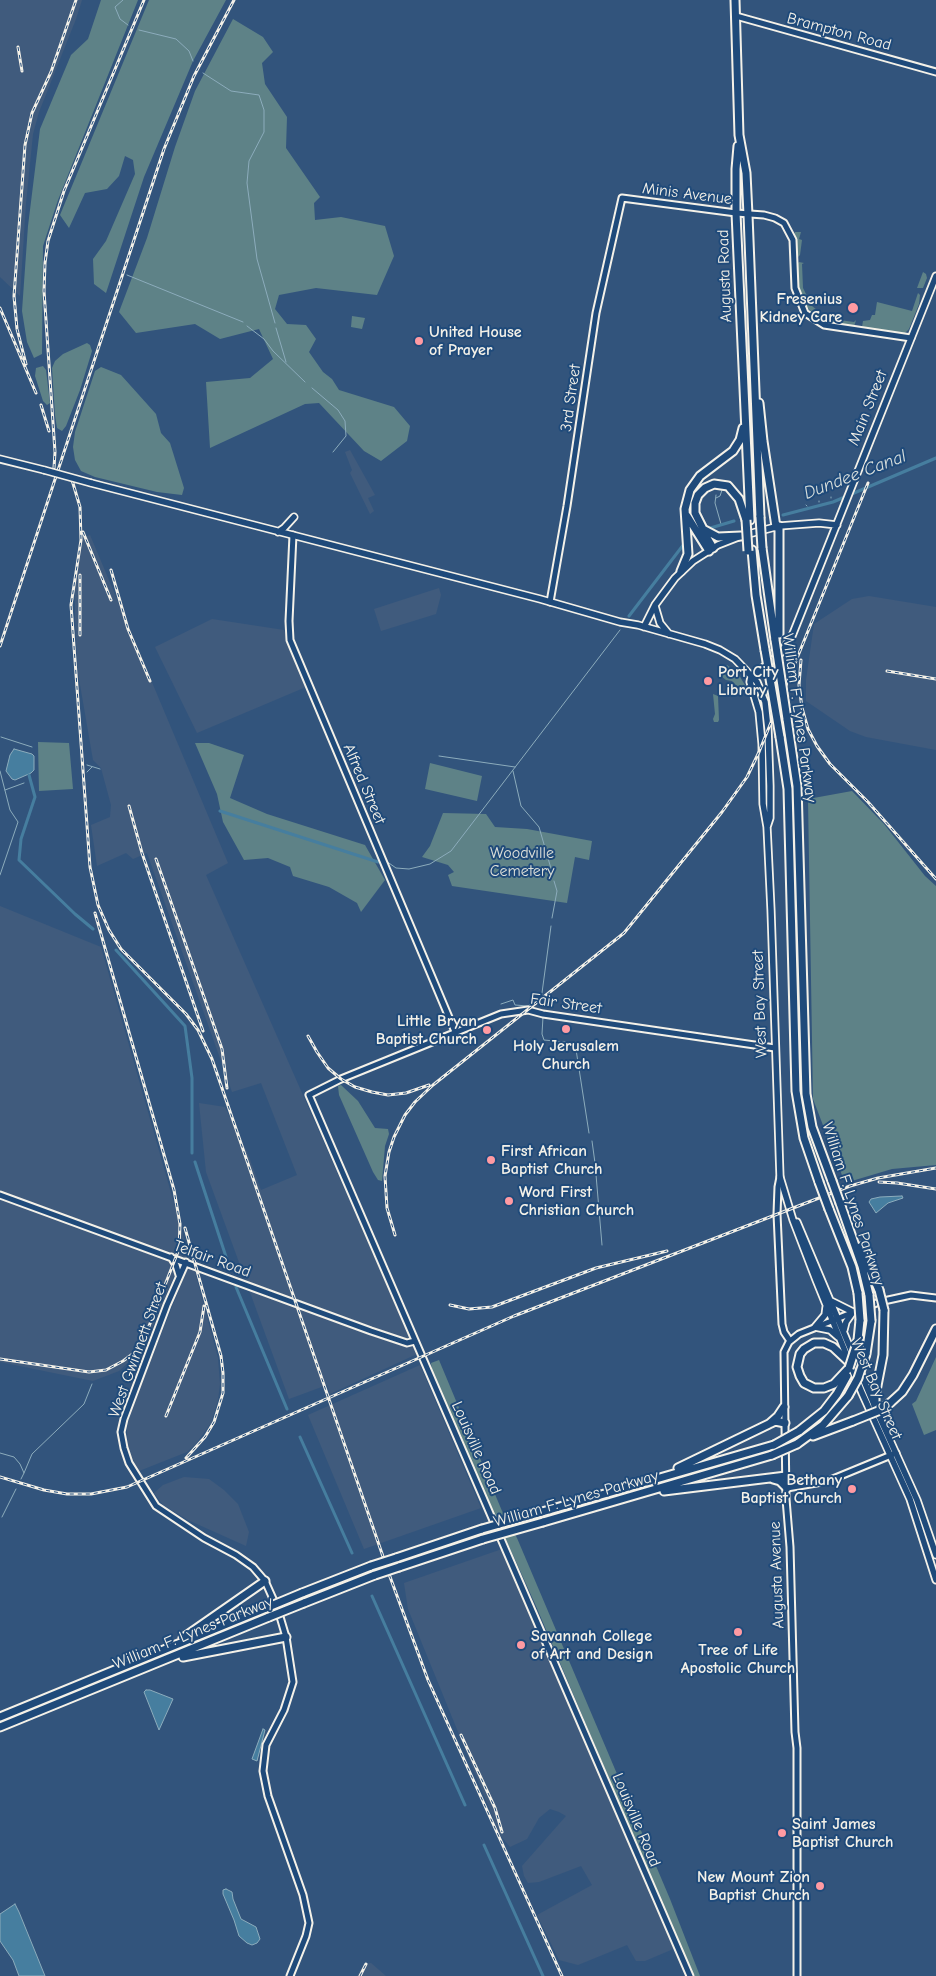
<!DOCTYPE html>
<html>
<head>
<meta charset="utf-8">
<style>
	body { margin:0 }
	canvas { display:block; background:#32547c }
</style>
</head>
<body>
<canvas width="936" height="1976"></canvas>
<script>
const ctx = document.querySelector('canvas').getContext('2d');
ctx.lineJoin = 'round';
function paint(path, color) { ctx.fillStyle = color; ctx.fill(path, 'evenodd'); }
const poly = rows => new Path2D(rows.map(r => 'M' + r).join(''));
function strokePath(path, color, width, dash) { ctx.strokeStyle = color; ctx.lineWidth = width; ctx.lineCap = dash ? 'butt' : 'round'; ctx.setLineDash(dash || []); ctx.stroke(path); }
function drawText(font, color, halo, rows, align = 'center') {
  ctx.font = font + ' "Comic Neue",sans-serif'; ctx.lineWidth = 4; ctx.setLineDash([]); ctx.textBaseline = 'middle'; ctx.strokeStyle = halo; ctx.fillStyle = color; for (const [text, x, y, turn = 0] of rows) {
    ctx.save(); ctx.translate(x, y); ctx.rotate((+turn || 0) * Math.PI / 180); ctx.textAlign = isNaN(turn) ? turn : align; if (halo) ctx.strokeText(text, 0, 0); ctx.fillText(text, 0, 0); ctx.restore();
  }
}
paint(poly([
	[0,0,82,0,76,19,39,112,33,134,26,203,20,296,0,277],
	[350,450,375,495,368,498,374,511,370,514,350,473,352,470,345,452],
	[90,535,228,863,206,875,417,1354,330,1394,327,1385,289,1399,206,1172,199,1103,225,1107,248,1154,261,1190,297,1175,261,1083,232,1092,147,853,133,859,126,853,97,866,91,825,110,817,111,805,101,768,93,760,78,673,75,621,75,590,82,538],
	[439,588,441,595,436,614,381,631,374,609],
	[869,596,936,607,936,750,866,737,850,731,806,701,806,680,814,624,852,599],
	[212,619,284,630,306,687,197,733,155,647],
	[0,906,101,947,191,1263,0,1192],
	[0,1197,171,1261,175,1267,174,1276,143,1349,119,1371,93,1381,0,1362],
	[194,1268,218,1358,220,1384,218,1400,211,1423,195,1445,187,1452,139,1471,131,1457,128,1446,127,1430,129,1414,187,1270],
	[420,1365,481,1508,364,1549,308,1415],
	[184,1477,209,1479,224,1490,238,1504,249,1532,246,1546,188,1520,163,1505,154,1493,163,1485],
	[505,1548,678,1947,645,1961,636,1961,627,1945,578,1965,559,1960,537,1915,592,1885,581,1866,539,1882,528,1883,524,1876,522,1866,566,1816,559,1812,550,1809,539,1818,527,1839,510,1847,500,1835,408,1609,404,1583],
	[371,1963,386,1976,357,1976,364,1964]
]), '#405b7d');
paint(poly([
	[101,0,138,0,58,200,43,246,42,354,34,358,27,342,22,311,28,226,40,129,71,55,88,39],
	[149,0,226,0,193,61,144,177,106,293,94,284,93,259,106,241,135,174,133,160,125,156,119,176,107,189,85,193,69,228,60,215],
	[233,19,263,37,273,52,262,63,265,84,287,117,286,148,320,197,314,203,315,220,341,217,385,226,394,256,377,295,316,288,279,295,275,309,287,324,306,325,316,339,309,352,323,372,332,379,339,390,394,407,410,426,407,441,381,461,364,451,319,403,305,404,210,448,206,382,250,378,273,359,259,329,220,339,195,324,136,333,119,312,147,238,175,147,195,91],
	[795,232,801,232,799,239,802,240,800,255,798,257,796,256,794,235],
	[799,262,804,263,802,264,803,288,812,306,822,314,832,319,854,322,856,320,854,327,826,322,816,317,807,307,798,287,796,265],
	[923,272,926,274,927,278,923,288,917,288],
	[918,293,920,295,919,304,909,329,905,333,899,334,862,327,863,321,870,320,872,315,875,315,877,302,912,311],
	[352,316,365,318,362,329,351,327],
	[87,343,90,345,92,351,80,390,66,426,62,431,57,428,55,415,52,368,55,361,63,354],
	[43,366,46,370,50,403,47,405,43,401,35,376,36,368],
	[101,367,121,375,156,414,161,433,170,443,184,488,182,495,157,492,95,477,81,471,75,460,73,447,75,432,95,371],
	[727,665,737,672,748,690,743,692,732,681,726,680,721,676,723,668],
	[713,694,718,696,719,720,718,722,714,722,713,719,715,714],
	[38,742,69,743,73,789,39,791],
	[195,743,209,743,244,755,230,798,267,814,365,845,385,880,361,912,357,903,329,887,293,876,290,867,268,858,244,860,223,822,217,794],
	[430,763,482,776,477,801,425,789],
	[852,791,884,824,925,876,936,886,936,1165,892,1169,845,1183,813,1099,808,799],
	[443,813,486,814,495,827,527,829,592,841,589,860,575,857,567,903,452,886,448,875,454,872,448,865,422,857,430,846],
	[341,1085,358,1101,375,1128,388,1129,389,1134,385,1146,382,1181,378,1180,373,1172,339,1095,338,1086],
	[936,1357,936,1430,924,1435,912,1404,916,1401],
	[439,1360,502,1511,517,1538,670,1899,700,1976,694,1976,670,1923,536,1606,471,1462,461,1435,452,1418,432,1371,431,1363]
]), '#5e8287');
const water = poly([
	[14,749,32,754,34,756,34,770,31,773,15,780,12,779,6,771,10,755,14,749],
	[902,1196,903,1198,888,1203,876,1213,869,1202,871,1199,880,1197,902,1196],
	[146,1690,150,1690,173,1699,159,1730,144,1692,146,1690],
	[263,1729,265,1730,257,1761,252,1759,263,1729],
	[226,1889,232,1892,233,1899,241,1919,256,1927,260,1939,257,1943,252,1945,247,1943,239,1936,234,1920,223,1894,223,1890,226,1889],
	[15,1904,19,1912,45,1976,19,1976,13,1960,0,1941,0,1914,15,1904]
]);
paint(water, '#467e9f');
strokePath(water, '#8cacbc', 1);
strokePath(poly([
	[123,0,115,7,120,19,128,25],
	[139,30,176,39,189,51,193,61],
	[203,73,231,91,259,95,264,110,264,132,249,161,247,183,257,259,275,323],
	[127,275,243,322],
	[247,326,264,339,273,351,305,382],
	[276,328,286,362],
	[312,388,338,410,345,421,346,436,333,452],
	[716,495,715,503,721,524],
	[831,497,831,498],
	[716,498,720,496,723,487],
	[819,501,819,502],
	[806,505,807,506],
	[1,737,32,747],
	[439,756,515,767],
	[87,765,100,769],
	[0,771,10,810,18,822,0,875],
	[513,771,521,806,539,827,552,872],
	[87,772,92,767],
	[5,790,24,783],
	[386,861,396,868,409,869,430,864,451,851,620,630],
	[552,918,557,891,554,881],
	[542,993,551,926],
	[501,1004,513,1000,515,1005,528,1006,542,995],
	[543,1017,542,1034,544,1040,575,1043,589,1133],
	[592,1141,595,1163,602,1245],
	[0,1453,14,1457,20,1464,24,1473,21,1479],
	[24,1473,32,1454,84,1404,92,1384],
	[2,1517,16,1489]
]), '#8cacbc', 1);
strokePath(poly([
	[783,515,833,502,936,458],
	[707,529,734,521],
	[629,616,684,544],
	[29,775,35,797,21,839,19,860,75,914,93,929],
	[220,811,378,862],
	[116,950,185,1026,192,1078,192,1153],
	[195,1162,229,1266],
	[236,1287,287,1409],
	[300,1437,352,1553],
	[372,1596,465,1805],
	[484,1845,543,1976]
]), '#467e9f', 3);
const secondary = poly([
	[736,16,936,72],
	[293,535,289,621,290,640,456,1034],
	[550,602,567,506,596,313,622,198,736,213,764,215,775,218,784,223,793,240,795,288,805,313,824,325,911,338],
	[780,1177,778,1187,777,1214,782,1324,784,1332,790,1341],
	[0,1195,371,1331,407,1343,415,1341],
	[171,1257,176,1265,179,1275],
	[186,1262,167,1305,124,1419,121,1432,124,1448,129,1463,156,1506,204,1538,236,1555,253,1567,265,1581,278,1610,286,1637,293,1682,284,1710,266,1745,263,1771,268,1796,303,1895,309,1923,306,1936,290,1976],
	[787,1488,828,1481,896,1453],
	[690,1976,309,1095,341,1079,501,1014,528,1010,543,1014,775,1048],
	[797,1976,797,1748,795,1732,790,1547,786,1499,784,1352,789,1342,799,1334,879,1302,911,1295,936,1298]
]);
const primary = poly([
	[936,276,792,636,780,654,751,677,750,682,759,712,762,744,763,804,767,827,771,910,780,1177,793,1220,816,1280,862,1393,910,1499,936,1580],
	[0,459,44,470],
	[91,483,540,599,620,622,638,625,705,644,720,650,735,659,757,682,765,702,768,729,770,786,770,818,767,827],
	[278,532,284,528,294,517],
	[655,606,660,623,669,634],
	[644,627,655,605,675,578,693,561,718,545,741,536,779,526,819,523,837,525],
	[797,1222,875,1407,917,1500,936,1555],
	[831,1301,853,1312,846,1322,844,1330],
	[815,1327,830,1330,838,1337],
	[815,1327,825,1315,826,1307]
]);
const highway = poly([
	[735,0,739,135,746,173,748,215,760,517],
	[738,146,736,169,736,213,750,520],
	[759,403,763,441,776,527],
	[687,516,709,551],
	[703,531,713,548],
	[741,536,718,537,703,529,695,513,695,503,698,495,705,488,714,484,728,486,739,499,746,520],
	[762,548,775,640],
	[752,550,756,595,765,650],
	[681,571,688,554,685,509,690,490,700,476,733,451,740,440,743,428],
	[779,634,779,526],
	[787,719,797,786,806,1094,812,1127,832,1181],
	[780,737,788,789,796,1091,804,1138,819,1182],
	[840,1203,862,1266,869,1295],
	[829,1209,852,1267,858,1293],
	[860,1247,879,1290],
	[858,1340,860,1320],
	[866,1354,871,1321],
	[849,1362,833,1347,824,1343,814,1343,804,1349,800,1354,797,1367,800,1376,804,1383,814,1388,824,1388,834,1384,849,1368],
	[890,1403,902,1392,913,1375,936,1329],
	[875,1407,875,1396,883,1355,884,1310],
	[771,1423,775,1421,785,1423],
	[799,1431,824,1411,837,1394,847,1376],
	[813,1436,853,1421],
	[797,1444,823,1425,848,1396],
	[678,1468,769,1424,778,1416,784,1407],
	[773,1479,780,1481,787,1488],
	[664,1491,786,1476],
	[542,1512,774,1445],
	[543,1522,772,1455],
	[396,1558,482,1529],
	[399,1567,483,1539],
	[302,1593,371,1566],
	[304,1603,375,1575],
	[183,1638,265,1581],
	[183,1657,286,1637],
	[0,1717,266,1608],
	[0,1727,269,1617]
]);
strokePath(secondary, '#f4f1e8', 9);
strokePath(primary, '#f4f1e8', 9);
strokePath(highway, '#f4f1e8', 11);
strokePath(secondary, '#1f4a7a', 5);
strokePath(primary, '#1f4a7a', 5.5);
strokePath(highway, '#1f4a7a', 7);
const rail = poly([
	[18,47,22,71],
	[0,308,36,393],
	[26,364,17,329,14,296,25,145,32,113,51,72,76,0],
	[41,405,49,431],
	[54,468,55,452,44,291,45,263,48,241,64,191,144,0],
	[72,480,80,507,81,540,71,605,90,867,98,905,109,930,121,949,186,1014,198,1030,212,1059,389,1574,428,1680,562,1976],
	[83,532,111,600],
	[111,570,128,629,150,681],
	[80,635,80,575],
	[0,646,164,149,194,76,234,0],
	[801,660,799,685,802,708,808,729,817,746,830,764,868,802,936,879],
	[887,671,936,679],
	[129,806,142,853,203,1031],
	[156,859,222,1049,227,1088],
	[308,1036,317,1052,328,1068,341,1079,355,1087,372,1092,388,1095,406,1093,429,1085],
	[879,1182,897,1183,936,1189],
	[185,1228,221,1356,223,1373,223,1393,214,1422,205,1437,186,1458],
	[395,1235,387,1208,385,1176,389,1152,394,1137,405,1115,415,1102,433,1085,624,933,722,812,747,777,759,752,868,483],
	[450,1305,469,1309,492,1307,596,1268,667,1251],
	[0,1359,89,1372,106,1370,123,1361,134,1353,144,1339,179,1249,180,1224,174,1190,95,913],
	[166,1416,200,1332,204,1306],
	[0,1477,44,1490,67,1494,91,1494,127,1487,514,1316,850,1186,878,1178,936,1168],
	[461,1735,495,1808,502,1832],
	[360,1976,366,1964]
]);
strokePath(rail, '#f4f1e8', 3);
strokePath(rail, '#1f4a7a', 1, [4]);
const primaryBridge = poly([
	[44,470,91,483]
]);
const highwayBridge = poly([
	[760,517,762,548],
	[746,520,748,551],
	[775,640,787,719],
	[765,650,780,737],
	[832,1181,840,1203],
	[819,1182,829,1209],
	[879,1290,884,1310],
	[858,1293,860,1320],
	[869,1295,871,1321],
	[849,1368,858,1340],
	[848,1396,858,1378,866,1354],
	[853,1421,878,1411,890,1403],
	[774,1445,799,1431],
	[772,1455,797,1444],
	[482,1529,542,1512],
	[483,1539,543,1522],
	[371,1566,396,1558],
	[375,1575,399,1567],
	[266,1608,302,1593],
	[269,1617,304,1603]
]);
strokePath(primaryBridge, '#f4f1e8', 9, []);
strokePath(highwayBridge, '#f4f1e8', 11, []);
strokePath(primaryBridge, '#1f4a7a', 5.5);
strokePath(highwayBridge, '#1f4a7a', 7);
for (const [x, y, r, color] of [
	[853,308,6,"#ff9aa2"],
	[419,341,5,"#ff9aa2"],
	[708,681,5,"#ff9aa2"],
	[566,1029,5,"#ff9aa2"],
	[487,1030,5,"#ff9aa2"],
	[491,1160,5,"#ff9aa2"],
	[509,1201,5,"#ff9aa2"],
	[852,1489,5,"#ff9aa2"],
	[738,1632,5,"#ff9aa2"],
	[521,1645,5,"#ff9aa2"],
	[782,1833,5,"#ff9aa2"],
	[820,1886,5,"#ff9aa2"]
]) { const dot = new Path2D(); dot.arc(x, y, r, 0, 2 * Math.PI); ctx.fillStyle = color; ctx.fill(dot); strokePath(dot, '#1f4a7a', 2); }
drawText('16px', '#f4f1e8', '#1f4a7a', [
	["Brampton Road",839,32,15],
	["Minis Avenue",687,194,7],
	["Augusta Road",725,276,-92],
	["3rd Street",571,398,-82],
	["Main Street",868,408,-68],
	["William F. Lynes Parkway",799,718,82],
	["Alfred Street",364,784,67],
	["Fair Street",566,1004,8],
	["West Bay Street",760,1004,-92],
	["William F. Lynes Parkway",853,1204,72],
	["Telfair Road",212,1259,20],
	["West Gwinnett Street",138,1350,-70],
	["West Bay Street",876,1389,67],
	["Louisville Road",476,1448,66],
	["William F. Lynes Parkway",576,1499,-16],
	["Augusta Avenue",777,1575,-92],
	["William F. Lynes Parkway",193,1633,-22],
	["Louisville Road",636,1820,67]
]);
drawText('bold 16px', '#f4f1e8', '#1f4a7a', [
	["Fresenius",842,299,"right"],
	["Kidney Care",842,317,"right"],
	["United House",429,332],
	["of Prayer",429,350],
	["Port City",718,672],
	["Library",718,690],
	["Little Bryan",477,1021,"right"],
	["Baptist Church",477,1039,"right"],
	["Holy Jerusalem",566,1046,"center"],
	["Church",566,1064,"center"],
	["First African",501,1151],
	["Baptist Church",501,1169],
	["Word First",519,1192],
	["Christian Church",519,1210],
	["Bethany",842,1480,"right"],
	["Baptist Church",842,1498,"right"],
	["Savannah College",531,1636],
	["of Art and Design",531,1654],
	["Tree of Life",738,1650,"center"],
	["Apostolic Church",738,1668,"center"],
	["Saint James",792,1824],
	["Baptist Church",792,1842],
	["New Mount Zion",810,1877,"right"],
	["Baptist Church",810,1895,"right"]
], 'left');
drawText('16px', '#dee0d9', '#1f4a7a', [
	["Woodville",522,853],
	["Cemetery",522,871]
]);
drawText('italic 18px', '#dae0dd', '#1f4a7a', [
	["Dundee Canal",855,475,-21]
]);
</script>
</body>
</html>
